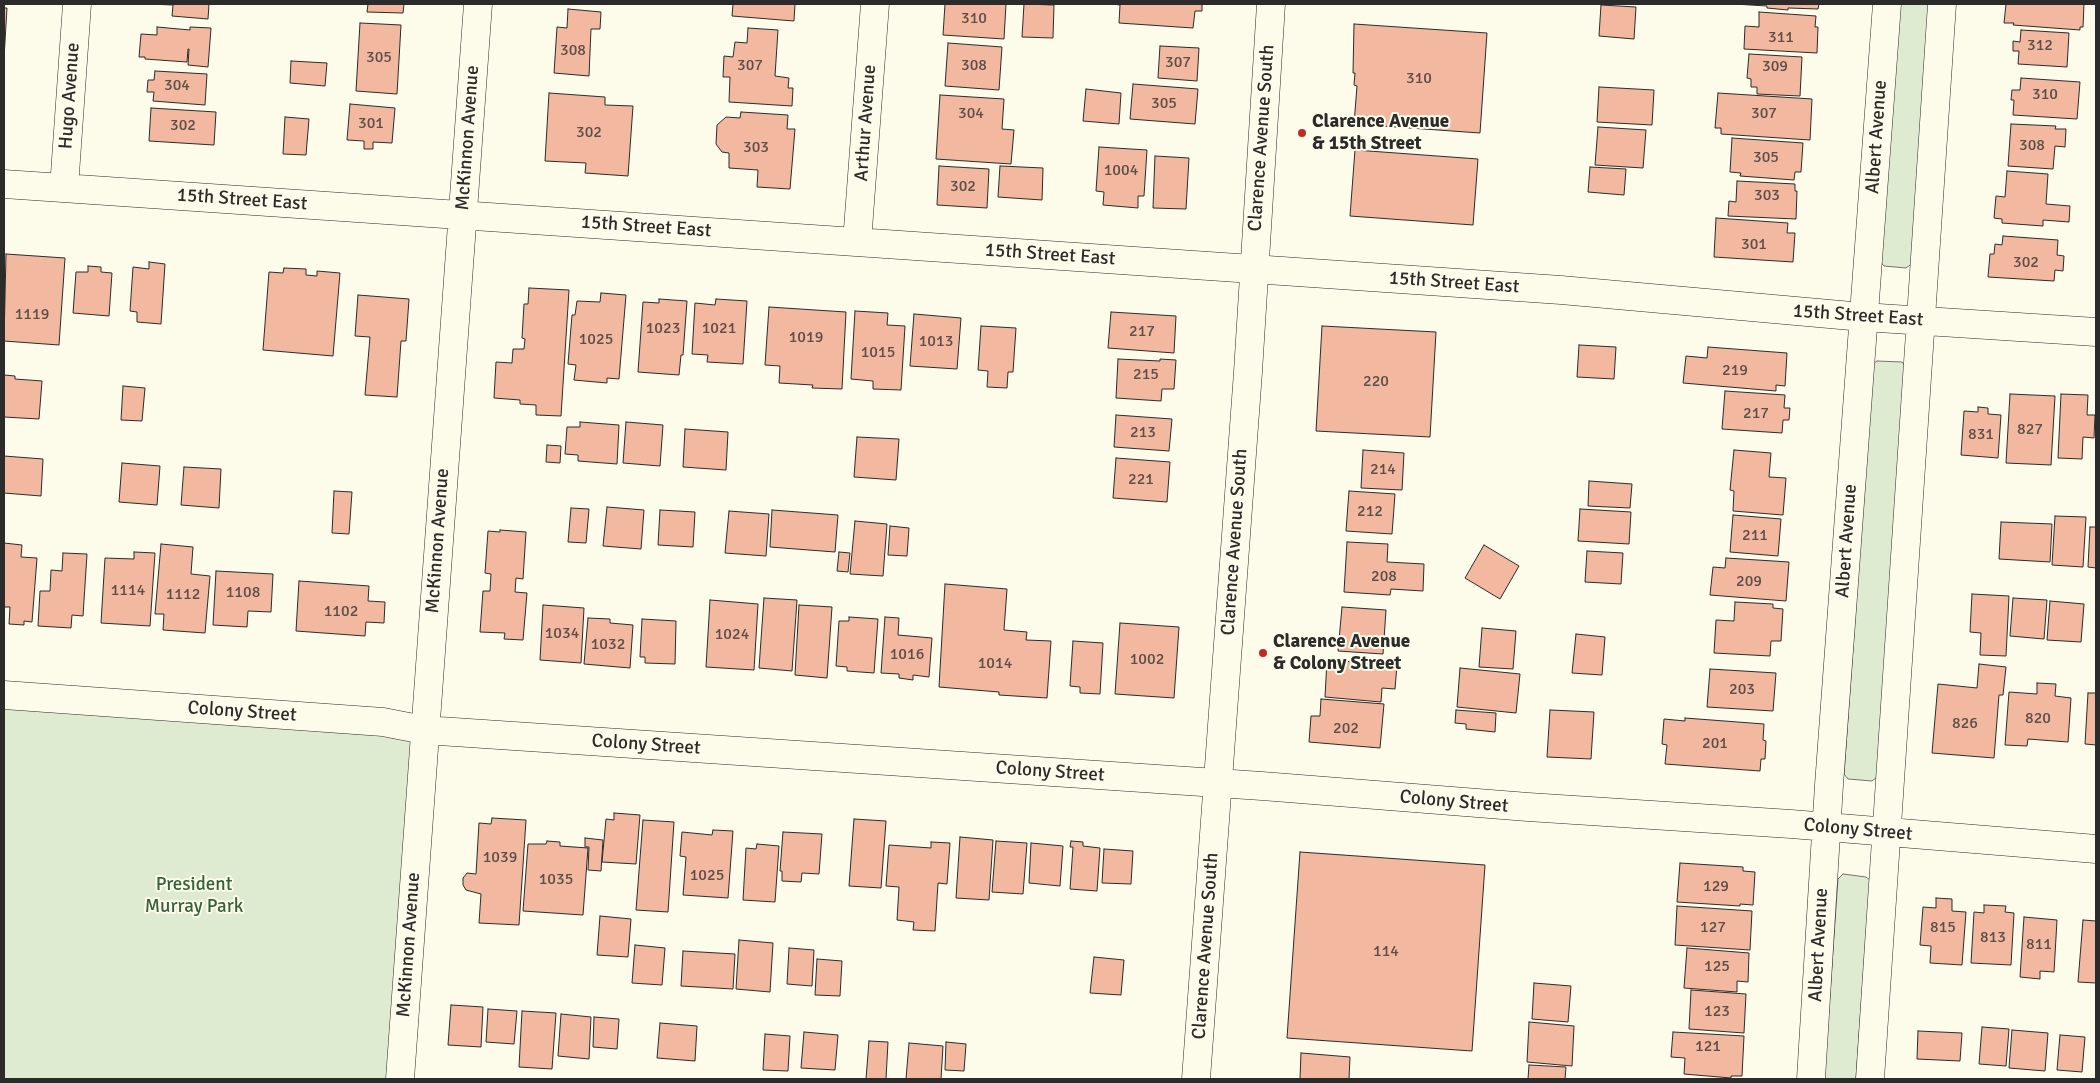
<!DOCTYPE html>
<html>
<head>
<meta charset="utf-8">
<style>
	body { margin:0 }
	#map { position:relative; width:2100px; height:1083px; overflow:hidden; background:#fdfbea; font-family:Signika,sans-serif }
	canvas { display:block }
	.frame { position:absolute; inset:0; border:5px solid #2b2b2b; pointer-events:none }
</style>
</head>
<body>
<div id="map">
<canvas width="2100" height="1083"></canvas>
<div class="frame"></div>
</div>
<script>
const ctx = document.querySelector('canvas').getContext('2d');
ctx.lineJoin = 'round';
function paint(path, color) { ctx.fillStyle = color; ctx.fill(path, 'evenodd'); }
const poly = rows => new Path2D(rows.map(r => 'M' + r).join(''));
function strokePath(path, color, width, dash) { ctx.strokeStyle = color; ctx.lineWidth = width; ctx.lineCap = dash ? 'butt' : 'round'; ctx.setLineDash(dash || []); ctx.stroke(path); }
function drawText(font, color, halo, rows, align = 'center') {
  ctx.font = font + ' Signika,sans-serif'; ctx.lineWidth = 4; ctx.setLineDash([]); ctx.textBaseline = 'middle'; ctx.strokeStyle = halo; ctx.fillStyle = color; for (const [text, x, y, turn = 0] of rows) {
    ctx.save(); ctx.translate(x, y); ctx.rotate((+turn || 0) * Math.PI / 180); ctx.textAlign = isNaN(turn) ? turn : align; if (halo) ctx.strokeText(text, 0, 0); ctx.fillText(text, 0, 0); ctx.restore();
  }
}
const green = poly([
	[1898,4,1930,4,1913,263,1906,268,1884,266,1879,260,1898,4],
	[1877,361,1902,362,1906,367,1877,777,1872,781,1848,779,1844,774,1873,364,1877,361],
	[4,700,424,730,400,1079,4,1079,4,700],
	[1843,874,1866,877,1870,880,1856,1079,1824,1079,1838,879,1843,874]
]);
paint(green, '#deebd1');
strokePath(green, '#74746e', 1);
const building = poly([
	[149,4,209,4,208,19,172,16,173,5,149,4],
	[368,4,404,4,403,13,367,12,368,4],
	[733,4,795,4,794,21,732,16,733,4],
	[945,4,1006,4,1004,39,943,35,945,4],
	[1024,4,1054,5,1053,38,1022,37,1024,4],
	[1112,4,1202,4,1202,11,1195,11,1193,28,1119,23,1120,5,1112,4],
	[1734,4,1819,4,1818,9,1788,8,1788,10,1767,8,1767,6,1734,4],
	[2006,4,2084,4,2083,27,2080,27,2080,30,2013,25,2014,23,2004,23,2006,4],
	[1601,5,1636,7,1634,39,1599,36,1601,5],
	[4,8,7,8,4,58,4,8],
	[568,9,601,12,600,29,591,29,589,76,554,73,557,27,567,28,568,9],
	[1759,12,1816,16,1815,27,1818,27,1817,53,1744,49,1745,26,1759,27,1759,12],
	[360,23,401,25,397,94,356,91,360,23],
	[1354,24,1487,33,1480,133,1354,124,1357,86,1354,85,1355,73,1353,73,1354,24],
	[157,27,190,30,190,27,211,28,208,67,188,65,189,49,188,49,187,62,145,59,145,57,139,57,141,34,157,35,157,27],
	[748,28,778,30,775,76,789,78,788,88,793,88,792,106,729,102,730,77,723,77,724,56,733,57,735,42,747,43,748,28],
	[2021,30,2069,33,2067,67,2018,64,2019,51,2013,51,2013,41,2020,42,2021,30],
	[948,43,1002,47,999,90,945,86,948,43],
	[1160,46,1199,48,1197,81,1158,78,1160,46],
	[1749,54,1802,57,1800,96,1757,94,1757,87,1751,87,1751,79,1747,78,1749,54],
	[291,61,327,63,325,86,290,83,291,61],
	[155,71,207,74,205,105,153,101,154,92,147,92,148,80,154,80,155,71],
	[2021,78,2080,82,2077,119,2013,115,2014,100,2011,100,2012,90,2020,90,2021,78],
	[1133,84,1198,89,1195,124,1130,119,1133,84],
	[1599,87,1654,90,1652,125,1597,122,1599,87],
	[1086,89,1121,93,1119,124,1083,121,1086,89],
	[549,93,605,97,605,105,633,106,628,176,585,173,586,163,545,161,549,93],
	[1718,93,1812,99,1810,140,1721,134,1721,128,1715,128,1718,93],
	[940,95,1004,99,1002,129,1014,130,1011,164,936,159,940,95],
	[350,104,395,108,392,143,373,142,373,149,364,149,364,141,347,140,350,104],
	[151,108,216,112,214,145,149,141,151,108],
	[741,112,788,115,787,129,795,129,790,189,757,187,758,170,729,168,729,153,722,152,716,144,717,125,726,117,740,118,741,112],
	[285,117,309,119,306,155,283,154,285,117],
	[2011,124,2056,126,2055,129,2066,129,2065,147,2055,146,2053,169,2008,166,2011,124],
	[1598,127,1646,130,1643,168,1595,165,1598,127],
	[1732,138,1803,143,1801,172,1795,172,1794,180,1740,176,1741,173,1730,172,1732,138],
	[1099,147,1147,150,1144,196,1138,196,1138,208,1103,205,1104,192,1096,191,1099,147],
	[1355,150,1478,159,1473,225,1350,216,1355,150],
	[1155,156,1189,158,1186,209,1153,208,1155,156],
	[939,166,989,169,987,208,937,205,939,166],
	[1000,166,1043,168,1042,200,998,197,1000,166],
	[1590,167,1626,169,1624,195,1588,192,1590,167],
	[2007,171,2048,174,2046,204,2070,206,2069,222,2043,220,2043,226,2002,223,2002,219,1994,218,1996,196,2005,197,2007,171],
	[1737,181,1795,184,1795,191,1797,191,1796,219,1728,216,1729,201,1736,202,1737,181],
	[1716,218,1788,223,1787,233,1795,233,1793,262,1714,257,1716,218],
	[2003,236,2058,240,2057,255,2064,256,2063,271,2055,270,2054,281,1988,277,1990,254,1994,254,1995,244,2002,245,2003,236],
	[6,254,65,258,59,345,4,341,6,254],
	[149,262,165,264,161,324,137,322,137,312,130,311,133,267,149,269,149,262],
	[88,266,101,267,101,272,112,273,109,316,73,313,76,272,88,272,88,266],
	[284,268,306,269,306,275,317,276,317,271,340,273,333,356,263,350,269,272,283,273,284,268],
	[529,288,569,290,561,416,536,415,536,405,520,404,520,400,494,398,496,362,512,363,513,349,524,349,525,339,522,338,524,304,528,304,529,288],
	[601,293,626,295,619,379,607,378,607,383,574,380,576,365,568,364,572,315,575,315,577,301,600,302,601,293],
	[358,295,409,299,406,341,401,341,397,397,365,395,370,337,355,336,358,295],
	[659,299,687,301,683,355,681,355,679,375,638,372,643,302,659,303,659,299],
	[716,299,747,301,743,364,707,362,708,355,692,354,695,303,715,305,716,299],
	[769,307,846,312,842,389,812,388,813,385,779,383,780,366,765,365,769,307],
	[855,311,888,313,887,325,905,326,901,390,873,389,873,381,851,379,855,311],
	[1111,312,1176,316,1174,353,1108,348,1111,312],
	[914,314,961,318,957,369,910,366,914,314],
	[981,326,1016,328,1013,372,1008,372,1007,388,987,387,988,371,978,370,981,326],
	[1322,326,1436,332,1430,437,1316,431,1322,326],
	[1579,345,1616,347,1614,379,1577,377,1579,345],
	[1708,347,1787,353,1785,386,1776,385,1776,391,1683,383,1686,356,1707,358,1708,347],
	[1118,359,1160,361,1160,359,1176,360,1174,389,1162,389,1161,401,1116,398,1118,359],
	[4,375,15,376,15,379,42,381,39,419,4,417,4,375],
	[123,386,145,388,142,421,121,420,123,386],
	[1725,391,1785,395,1784,408,1790,408,1789,420,1783,420,1782,433,1722,429,1725,391],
	[2010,394,2055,396,2051,465,2006,463,2010,394],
	[2061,394,2088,395,2087,415,2095,415,2094,438,2083,437,2082,459,2058,458,2061,394],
	[1978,407,1988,408,1988,414,2001,415,1998,458,1961,455,1964,411,1978,412,1978,407],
	[1116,415,1172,419,1169,451,1114,447,1116,415],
	[580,422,619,425,617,464,578,461,578,455,565,454,567,427,580,427,580,422],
	[626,422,663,425,660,466,623,463,626,422],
	[685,429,728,432,726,470,683,467,685,429],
	[857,437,899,439,896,480,854,477,857,437],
	[547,445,561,446,560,463,546,462,547,445],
	[1363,450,1404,453,1402,490,1361,488,1363,450],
	[1734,450,1771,453,1769,477,1786,478,1783,515,1733,511,1734,491,1730,490,1734,450],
	[4,456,43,459,41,496,4,493,4,456],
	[1116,458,1170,462,1167,502,1113,498,1116,458],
	[122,463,160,466,157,505,119,502,122,463],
	[184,467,221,469,219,508,181,505,184,467],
	[1589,481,1632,484,1630,508,1588,506,1589,481],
	[334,491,352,492,349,534,332,533,334,491],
	[1349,491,1395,494,1392,534,1346,531,1349,491],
	[607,507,644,510,641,549,603,546,607,507],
	[571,508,589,509,586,543,568,542,571,508],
	[1580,509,1631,512,1629,544,1578,541,1580,509],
	[660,510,695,512,693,547,658,545,660,510],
	[772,510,838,515,835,552,770,547,772,510],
	[729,511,769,514,766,556,725,553,729,511],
	[1733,515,1781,519,1778,556,1730,552,1733,515],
	[2055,516,2086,517,2083,567,2052,565,2055,516],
	[855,521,887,524,883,576,850,574,855,521],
	[2001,522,2052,524,2050,562,1999,559,2001,522],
	[890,526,909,528,907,556,888,555,890,526],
	[2090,527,2096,527,2096,568,2088,567,2090,527],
	[500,530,526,532,523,579,516,578,515,592,527,593,523,640,504,639,505,633,480,632,483,591,490,591,491,574,485,573,488,531,500,532,500,530],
	[1347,542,1388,544,1387,562,1424,564,1423,591,1391,589,1390,595,1344,592,1347,542],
	[4,543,22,545,21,557,37,558,32,622,24,621,24,625,9,624,10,607,4,607,4,543],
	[161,544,193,547,191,574,210,576,205,633,163,630,164,614,155,614,161,544],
	[1484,545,1519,566,1500,599,1465,578,1484,545],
	[1587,551,1623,553,1621,584,1585,582,1587,551],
	[134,552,155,553,150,626,101,623,105,558,134,559,134,552],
	[839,552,850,553,848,572,837,571,839,552],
	[63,553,87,554,83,616,72,615,71,628,38,626,40,591,50,591,51,570,62,571,63,553],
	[1726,558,1789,562,1786,601,1710,595,1713,567,1725,568,1726,558],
	[216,571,273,574,271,612,248,611,247,627,213,625,216,571],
	[299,581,369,586,368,601,385,602,384,623,366,622,365,636,296,631,299,581],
	[945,584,1007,589,1004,630,1027,632,1026,640,1051,641,1047,698,999,695,999,692,939,687,945,584],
	[1972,594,2009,596,2006,656,1980,655,1981,633,1970,632,1972,594],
	[764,598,797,600,792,671,759,668,764,598],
	[2013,598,2047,600,2044,639,2010,636,2013,598],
	[710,600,758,604,754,670,706,667,710,600],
	[2050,601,2084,604,2081,642,2047,640,2050,601],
	[1735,602,1773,604,1773,608,1783,609,1781,641,1771,641,1770,656,1714,653,1716,620,1734,621,1735,602],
	[543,605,584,608,581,663,540,660,543,605],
	[799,605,832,607,827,678,795,675,799,605],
	[1342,607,1386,610,1383,654,1338,651,1342,607],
	[849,617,878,619,874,673,847,671,847,667,836,666,839,621,849,621,849,617],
	[885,617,899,618,898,635,932,638,929,677,913,675,913,680,899,678,899,674,881,673,885,617],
	[588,618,610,619,610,623,633,625,630,668,584,664,588,618],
	[642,619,676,621,675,664,645,663,645,657,640,657,642,619],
	[1120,623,1179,627,1174,698,1115,694,1120,623],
	[1482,628,1516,631,1513,669,1479,667,1482,628],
	[1576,634,1605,637,1602,675,1572,673,1576,634],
	[1073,641,1103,643,1100,694,1080,693,1080,687,1070,686,1073,641],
	[1327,660,1397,665,1395,689,1382,688,1381,702,1325,697,1327,660],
	[1979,664,2006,667,2003,695,1999,695,1994,758,1932,753,1938,684,1977,688,1979,664],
	[1460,668,1520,674,1516,713,1457,707,1460,668],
	[1710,669,1776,673,1773,711,1707,707,1710,669],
	[2037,683,2056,684,2055,696,2071,698,2068,742,2028,739,2027,746,2005,745,2009,692,2037,694,2037,683],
	[2088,693,2096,693,2096,745,2085,744,2088,693],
	[1321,699,1384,704,1380,748,1309,742,1311,716,1320,716,1321,699],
	[1456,710,1496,713,1495,732,1466,729,1466,724,1455,723,1456,710],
	[1550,710,1594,712,1591,759,1547,757,1550,710],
	[1685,718,1764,724,1763,740,1766,741,1765,759,1761,759,1760,771,1665,764,1667,745,1662,744,1664,719,1685,721,1685,718],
	[614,813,640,815,636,864,602,862,606,819,614,820,614,813],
	[492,818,526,820,519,925,479,923,481,894,466,890,463,885,463,878,467,873,476,874,479,823,491,824,492,818],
	[854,819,886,821,881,888,849,886,854,819],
	[643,820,674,822,668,912,636,910,643,820],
	[713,830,733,831,728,898,683,895,686,857,680,856,682,832,712,835,713,830],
	[783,832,822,834,819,874,802,873,801,882,782,881,782,871,780,871,783,832],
	[960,837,993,840,989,900,956,898,960,837],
	[585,838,603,840,601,871,588,870,589,847,585,847,585,838],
	[547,841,560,842,560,846,588,848,583,915,523,911,528,844,546,844,547,841],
	[996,841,1027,843,1023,894,992,892,996,841],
	[1071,841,1083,842,1083,846,1100,848,1097,891,1070,889,1073,847,1070,847,1071,841],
	[931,842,950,843,947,884,938,883,935,931,913,930,914,922,897,920,899,887,886,886,889,845,931,848,931,842],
	[1031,843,1063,846,1060,886,1029,883,1031,843],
	[757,844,779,846,775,902,743,900,746,848,756,849,757,844],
	[1104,849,1133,851,1131,884,1102,883,1104,849],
	[1300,852,1485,865,1472,1051,1287,1038,1300,852],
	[1680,863,1743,867,1743,871,1755,872,1753,905,1740,904,1740,906,1677,902,1680,863],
	[1936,898,1952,899,1952,911,1966,912,1962,965,1930,963,1931,946,1920,945,1923,907,1936,908,1936,898],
	[1984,905,2006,906,2005,912,2014,913,2011,965,1971,963,1974,912,1984,913,1984,905],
	[1677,906,1752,911,1750,950,1675,945,1677,906],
	[600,916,631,919,628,957,597,955,600,916],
	[2024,917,2057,920,2054,972,2040,971,2040,979,2020,977,2024,917],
	[2083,920,2096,921,2096,983,2078,982,2083,920],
	[739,940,773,943,770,992,736,989,739,940],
	[635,945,665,948,662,985,632,983,635,945],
	[789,948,814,950,812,986,787,984,789,948],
	[1687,948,1749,953,1748,982,1737,981,1737,992,1684,988,1687,948],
	[683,951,735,954,733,989,681,986,683,951],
	[1094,957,1124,960,1121,995,1090,993,1094,957],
	[817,959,842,961,840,996,815,995,817,959],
	[1534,983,1571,986,1568,1022,1532,1019,1534,983],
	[1691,990,1746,994,1744,1033,1689,1029,1691,990],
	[451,1005,483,1007,481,1047,448,1045,451,1005],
	[488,1009,517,1011,514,1044,486,1042,488,1009],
	[522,1011,556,1013,552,1069,519,1067,522,1011],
	[561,1014,591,1017,589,1059,558,1056,561,1014],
	[594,1017,619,1019,617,1049,593,1047,594,1017],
	[1529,1022,1574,1026,1572,1066,1527,1062,1529,1022],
	[660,1023,697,1026,695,1061,657,1058,660,1023],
	[1982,1027,2009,1029,2006,1066,1979,1064,1982,1027],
	[2012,1030,2048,1033,2045,1071,2009,1068,2012,1030],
	[1918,1031,1962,1033,1960,1061,1917,1059,1918,1031],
	[804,1032,838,1035,835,1070,801,1068,804,1032],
	[1673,1032,1744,1036,1742,1076,1731,1076,1731,1078,1684,1074,1685,1058,1671,1057,1673,1032],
	[765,1034,790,1036,788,1071,763,1070,765,1034],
	[2060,1035,2085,1037,2082,1072,2057,1070,2060,1035],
	[869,1041,888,1042,886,1079,866,1079,869,1041],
	[946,1042,966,1044,964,1071,945,1070,946,1042],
	[909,1043,943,1046,941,1079,906,1079,909,1043],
	[1301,1053,1350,1057,1349,1079,1300,1079,1301,1053],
	[1529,1065,1566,1067,1565,1079,1528,1079,1529,1065]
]);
paint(building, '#f2b8a0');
strokePath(building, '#2b2b2b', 1);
const minor = poly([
	[4,184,1561,290,1863,317,2096,332],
	[64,188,77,4],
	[857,242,875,4],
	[4,695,383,722,424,730,1262,786,1528,807,1791,824,2096,849],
	[400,1079,478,4],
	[1811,1079,1829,785,1887,4],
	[1870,1079,1942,4]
]);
const major = poly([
	[1196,1079,1248,372,1271,4]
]);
strokePath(minor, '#2b2b2b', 29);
strokePath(major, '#2b2b2b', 29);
strokePath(minor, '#fdfbea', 28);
strokePath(major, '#fdfbea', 28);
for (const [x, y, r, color] of [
	[1302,133,5,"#c62828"],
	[1263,653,5,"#c62828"]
]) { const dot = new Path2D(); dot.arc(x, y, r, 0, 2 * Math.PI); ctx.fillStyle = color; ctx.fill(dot); strokePath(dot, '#fdfbea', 2); }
drawText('16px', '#5d4e48', null, [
	["310",974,19],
	["311",1781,38],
	["312",2040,46],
	["308",573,51],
	["305",379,58],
	["307",1178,63],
	["307",750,66],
	["308",974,66],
	["309",1775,67],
	["310",1419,79],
	["304",177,86],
	["310",2045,95],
	["305",1164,104],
	["304",971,114],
	["307",1764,114],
	["301",371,124],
	["302",183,126],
	["302",589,133],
	["308",2032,146],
	["303",756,148],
	["305",1766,158],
	["1004",1121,171],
	["302",963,187],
	["303",1767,196],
	["301",1754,245],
	["302",2026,263],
	["1119",32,315],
	["1023",663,329],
	["1021",719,329],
	["217",1142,332],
	["1019",806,338],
	["1025",596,340],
	["1013",936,342],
	["1015",878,353],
	["219",1735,371],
	["215",1146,375],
	["220",1376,382],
	["217",1756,414],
	["827",2030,430],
	["213",1143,433],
	["831",1981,435],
	["214",1383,470],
	["221",1141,480],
	["212",1370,512],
	["211",1755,536],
	["208",1384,577],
	["209",1749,582],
	["1114",128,591],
	["1108",243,593],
	["1112",183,595],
	["1102",341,612],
	["1034",562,634],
	["1024",732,635],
	["1032",608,645],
	["1016",907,655],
	["1002",1147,660],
	["1014",995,664],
	["203",1742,690],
	["820",2038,719],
	["826",1965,724],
	["202",1346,729],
	["201",1715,744],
	["1039",500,858],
	["1025",707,876],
	["1035",556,880],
	["129",1716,887],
	["127",1713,928],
	["815",1943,928],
	["813",1993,938],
	["811",2039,945],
	["114",1386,952],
	["125",1717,967],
	["123",1717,1012],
	["121",1708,1047]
]);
drawText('19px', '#2b2b2b', '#fdfbea', [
	["Hugo Avenue",70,96,-86],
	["Arthur Avenue",866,123,-86],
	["Albert Avenue",1877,137,-86],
	["McKinnon Avenue",468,138,-86],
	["Clarence Avenue South",1262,138,-86],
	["15th Street East",242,200,4],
	["15th Street East",646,227,4],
	["15th Street East",1050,255,4],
	["15th Street East",1454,283,4],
	["15th Street East",1858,316,4],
	["McKinnon Avenue",438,541,-86],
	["Albert Avenue",1847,541,-86],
	["Clarence Avenue South",1235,542,-86],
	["Colony Street",242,712,4],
	["Colony Street",646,745,4],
	["Colony Street",1050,772,4],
	["Colony Street",1454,802,5],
	["Colony Street",1858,830,5],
	["McKinnon Avenue",409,945,-86],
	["Albert Avenue",1819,945,-87],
	["Clarence Avenue South",1206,946,-86]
]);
drawText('bold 19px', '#2b2b2b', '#fdfbea', [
	["Clarence Avenue",1312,122],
	["& 15th Street",1312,144],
	["Clarence Avenue",1273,642],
	["& Colony Street",1273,664]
], 'left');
drawText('19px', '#34623c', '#fdfbea', [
	["President",194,885],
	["Murray Park",194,907]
]);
</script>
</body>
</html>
